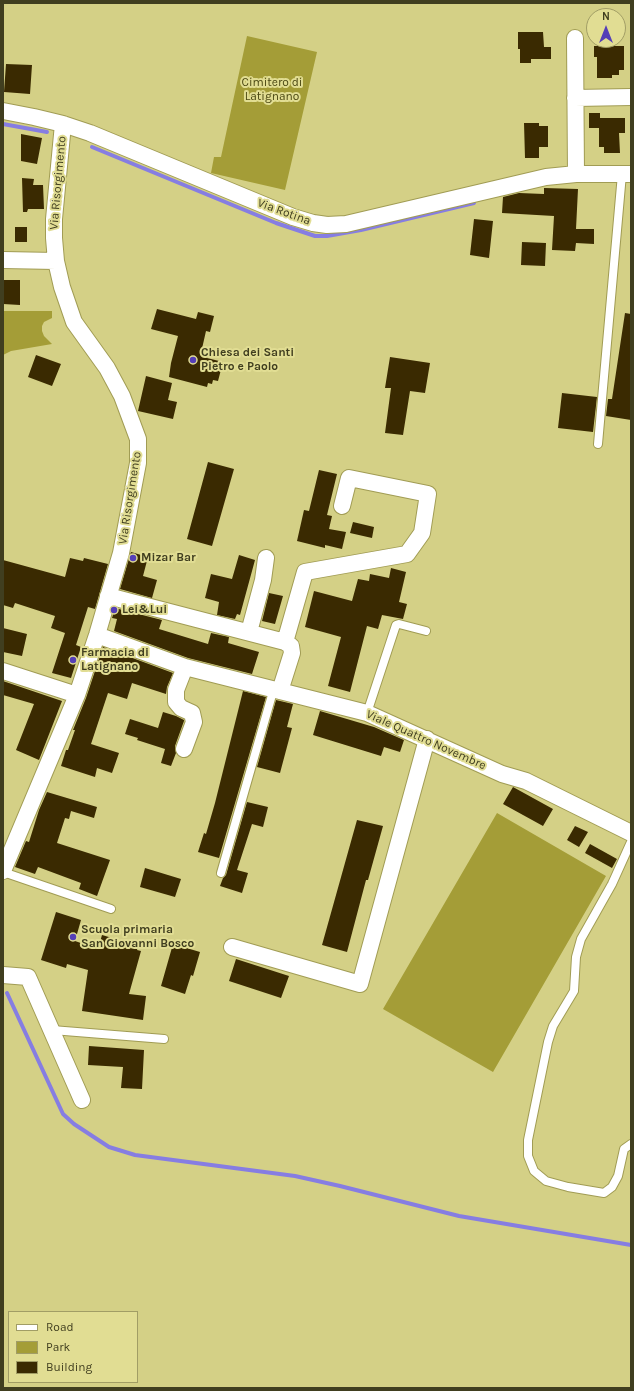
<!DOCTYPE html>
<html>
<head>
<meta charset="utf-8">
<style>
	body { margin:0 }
	#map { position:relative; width:634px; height:1391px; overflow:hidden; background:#d4d086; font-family:Karla,sans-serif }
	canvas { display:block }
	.frame { position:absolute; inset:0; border:4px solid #403e1f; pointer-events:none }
	.legend { position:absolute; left:8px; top:1311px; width:130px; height:72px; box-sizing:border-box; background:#e1dd93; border:1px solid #a19d65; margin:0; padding:5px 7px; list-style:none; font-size:12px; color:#403e1f }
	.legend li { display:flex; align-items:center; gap:8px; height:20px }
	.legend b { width:20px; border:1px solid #a19d65 }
	.north { position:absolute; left:586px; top:8px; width:40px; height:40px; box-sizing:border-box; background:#e1dd93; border:1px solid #a19d65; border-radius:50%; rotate:0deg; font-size:11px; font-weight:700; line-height:16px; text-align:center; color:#403e1f }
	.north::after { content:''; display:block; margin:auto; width:14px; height:18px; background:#553fb7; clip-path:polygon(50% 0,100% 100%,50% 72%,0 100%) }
</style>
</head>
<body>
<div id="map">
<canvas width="634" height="1391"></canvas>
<div class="frame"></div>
<ul class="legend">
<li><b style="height:5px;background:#fff"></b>Road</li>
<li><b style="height:11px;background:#a49d37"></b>Park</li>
<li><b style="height:11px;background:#3a2a01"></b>Building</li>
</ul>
<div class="north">N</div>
</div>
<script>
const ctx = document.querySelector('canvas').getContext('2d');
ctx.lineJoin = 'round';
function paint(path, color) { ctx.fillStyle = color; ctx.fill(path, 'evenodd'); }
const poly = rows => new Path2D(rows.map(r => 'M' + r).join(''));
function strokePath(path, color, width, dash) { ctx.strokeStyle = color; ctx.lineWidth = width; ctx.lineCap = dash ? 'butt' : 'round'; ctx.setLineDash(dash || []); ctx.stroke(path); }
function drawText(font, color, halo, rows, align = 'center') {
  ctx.font = font + ' Karla,sans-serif'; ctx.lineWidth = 4; ctx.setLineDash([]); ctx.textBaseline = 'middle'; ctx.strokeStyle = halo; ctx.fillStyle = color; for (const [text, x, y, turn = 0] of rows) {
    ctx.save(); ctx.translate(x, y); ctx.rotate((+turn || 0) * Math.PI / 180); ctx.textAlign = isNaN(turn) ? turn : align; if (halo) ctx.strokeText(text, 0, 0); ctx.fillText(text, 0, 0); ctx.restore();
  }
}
paint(poly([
	[247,36,317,52,285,190,211,173,214,157,221,157],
	[3,311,52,311,52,318,44,322,42,326,42,331,44,336,52,344,11,351,3,355],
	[497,813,606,876,493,1072,383,1009]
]), '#a49d37');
strokePath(poly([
	[3,124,47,132],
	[92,147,276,223,315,236,327,236,361,230,474,203],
	[7,993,63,1114,74,1124,109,1147,135,1155,295,1176,340,1186,459,1216,631,1245]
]), '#867de2', 4);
paint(poly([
	[518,32,543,32,544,47,551,47,551,59,531,59,531,63,520,63,520,49,518,49],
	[594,46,624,46,624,70,619,70,619,75,612,75,612,78,597,78,597,57,594,57],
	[6,64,32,65,30,94,4,92],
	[589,113,600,113,600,118,625,118,625,133,619,133,620,153,604,153,604,147,599,147,599,128,589,128],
	[524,123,539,123,539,126,548,126,548,147,539,147,539,158,525,158],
	[21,134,42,138,37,164,21,161],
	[22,178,34,179,33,185,43,185,44,209,28,209,27,212,23,212],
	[544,188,578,189,576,229,594,229,594,244,576,243,575,251,552,250,554,216,502,213,503,197,519,193,544,194],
	[474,219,493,221,489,258,470,255],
	[15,227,27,227,27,242,15,242],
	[522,242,546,243,545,266,521,265],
	[3,280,20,280,20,305,3,304],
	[157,309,196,319,198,312,214,316,210,332,206,331,201,353,208,355,207,358,223,362,218,381,213,380,212,384,208,383,207,387,169,377,171,363,178,336,151,329],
	[625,313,631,314,631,420,606,416,608,399,612,399],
	[36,355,61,364,52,386,28,377],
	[390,357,430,363,425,393,410,391,403,435,385,433,391,388,385,388],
	[146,376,172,383,168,400,177,402,173,419,138,411],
	[562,393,597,397,593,432,558,428],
	[208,462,234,469,212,546,187,539],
	[319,470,337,474,327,515,332,516,329,529,346,532,342,549,325,545,325,548,297,541,304,510,309,511],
	[353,522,374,527,372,538,350,533],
	[131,552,148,557,143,576,157,580,152,598,120,589],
	[239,555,255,560,240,615,237,614,235,619,217,615,219,602,205,598,211,574,232,579],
	[70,558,83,561,84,558,108,564,95,609,88,607,76,645,81,647,71,678,52,673,65,633,51,628,55,616,15,603,13,608,3,605,3,560,65,577],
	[391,568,406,572,399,602,407,604,403,619,382,615,378,629,367,626,350,692,328,686,341,637,305,627,314,591,352,601,358,579,369,581,370,574,389,578],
	[269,593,283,596,275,624,262,621],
	[115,608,162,620,159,629,208,644,211,633,229,637,228,643,259,652,252,674,188,658,114,631,117,619,112,618],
	[3,628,27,634,22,656,3,652],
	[103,647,173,673,167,687,166,694,132,683,127,699,108,693,91,744,119,753,112,773,97,768,95,777,61,766,66,750,68,750,75,730,73,730,86,698],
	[3,681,62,701,39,760,16,750,34,704,3,695],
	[243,691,266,697,219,858,198,852,204,833,206,834,215,803],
	[276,700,293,704,287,727,292,728,280,773,257,767],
	[320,711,374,727,404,740,400,752,384,747,381,756,313,735],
	[163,712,176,716,184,720,184,721,175,746,176,753,171,766,161,763,165,749,137,740,138,738,125,734,130,719,158,728],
	[513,787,553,809,543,826,503,804],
	[47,792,97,807,94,818,71,811,69,819,65,818,57,843,110,860,97,896,79,889,81,883,38,867,35,874,15,867,26,841,29,842,39,810],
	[247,802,268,807,263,827,252,824,237,870,248,873,242,893,220,886,223,878,226,875],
	[357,820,383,826,368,880,366,880,347,952,322,945],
	[575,826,588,832,579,847,567,840],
	[590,844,617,859,612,868,585,853],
	[145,868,181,879,175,897,140,887],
	[56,912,81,920,75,941,98,949,102,935,129,943,130,940,139,943,137,950,141,951,129,994,146,996,143,1020,82,1011,88,970,67,964,66,968,41,960],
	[173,944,200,952,193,976,191,975,185,994,161,986],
	[236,959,289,976,281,998,229,981],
	[89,1046,144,1050,142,1089,121,1088,123,1067,88,1065]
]), '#3a2a01');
const lane = poly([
	[598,444,622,174],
	[367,713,396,625,399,624,426,631],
	[631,842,612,884,581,939,576,957,574,991,553,1026,548,1042,528,1140,528,1156,534,1171,546,1181,568,1187,604,1193,612,1187,618,1176,624,1149,631,1144],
	[3,872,111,909],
	[221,873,272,695,279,691],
	[52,1030,164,1039]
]);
const street = poly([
	[575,38,576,174],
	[575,98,631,97],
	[3,111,34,117,63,124,90,133,293,217,313,223,327,225,346,224,546,177,576,174,631,174],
	[3,260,56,261],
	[108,596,285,642,291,646,292,653,280,691],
	[249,632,263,580,266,558],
	[97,635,185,667,367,713,502,774,526,781,631,833],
	[285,642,305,572,407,554,422,533,428,494,349,478,342,506],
	[3,671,77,695],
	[184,749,194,722,192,713,181,708,176,702,176,690,185,667],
	[3,871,77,695,97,635,121,553,138,463,138,439,122,396,107,368,74,322,62,287,56,261,54,238,54,219,63,124],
	[232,947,360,984,427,739],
	[3,975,28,977,82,1100]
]);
strokePath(lane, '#a19c54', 10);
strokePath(street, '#a19c54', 18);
strokePath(lane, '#fff', 8);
strokePath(street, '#fff', 16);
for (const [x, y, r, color] of [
	[193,360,4,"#553fb7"],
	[133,558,4,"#553fb7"],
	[114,610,4,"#553fb7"],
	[73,660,4,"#553fb7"],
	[73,937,4,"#553fb7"]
]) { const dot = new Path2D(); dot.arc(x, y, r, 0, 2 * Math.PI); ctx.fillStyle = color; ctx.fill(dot); strokePath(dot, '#e1dd93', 1.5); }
drawText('12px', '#4b4813', '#e1dd93', [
	["Cimitero di",272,83],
	["Latignano",272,97]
]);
drawText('12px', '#403e1f', '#e1dd93', [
	["Via Risorgimento",58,183,-85],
	["Via Rotina",284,212,20],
	["Via Risorgimento",130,498,-81],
	["Viale Quattro Novembre",426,740,24]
]);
drawText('bold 12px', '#403e1f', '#e1dd93', [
	["Chiesa dei Santi",201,353],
	["Pietro e Paolo",201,367],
	["Mizar Bar",141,558],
	["Lei&Lui",122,610],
	["Farmacia di",81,653],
	["Latignano",81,667],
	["Scuola primaria",81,930],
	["San Giovanni Bosco",81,944]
], 'left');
</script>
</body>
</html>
